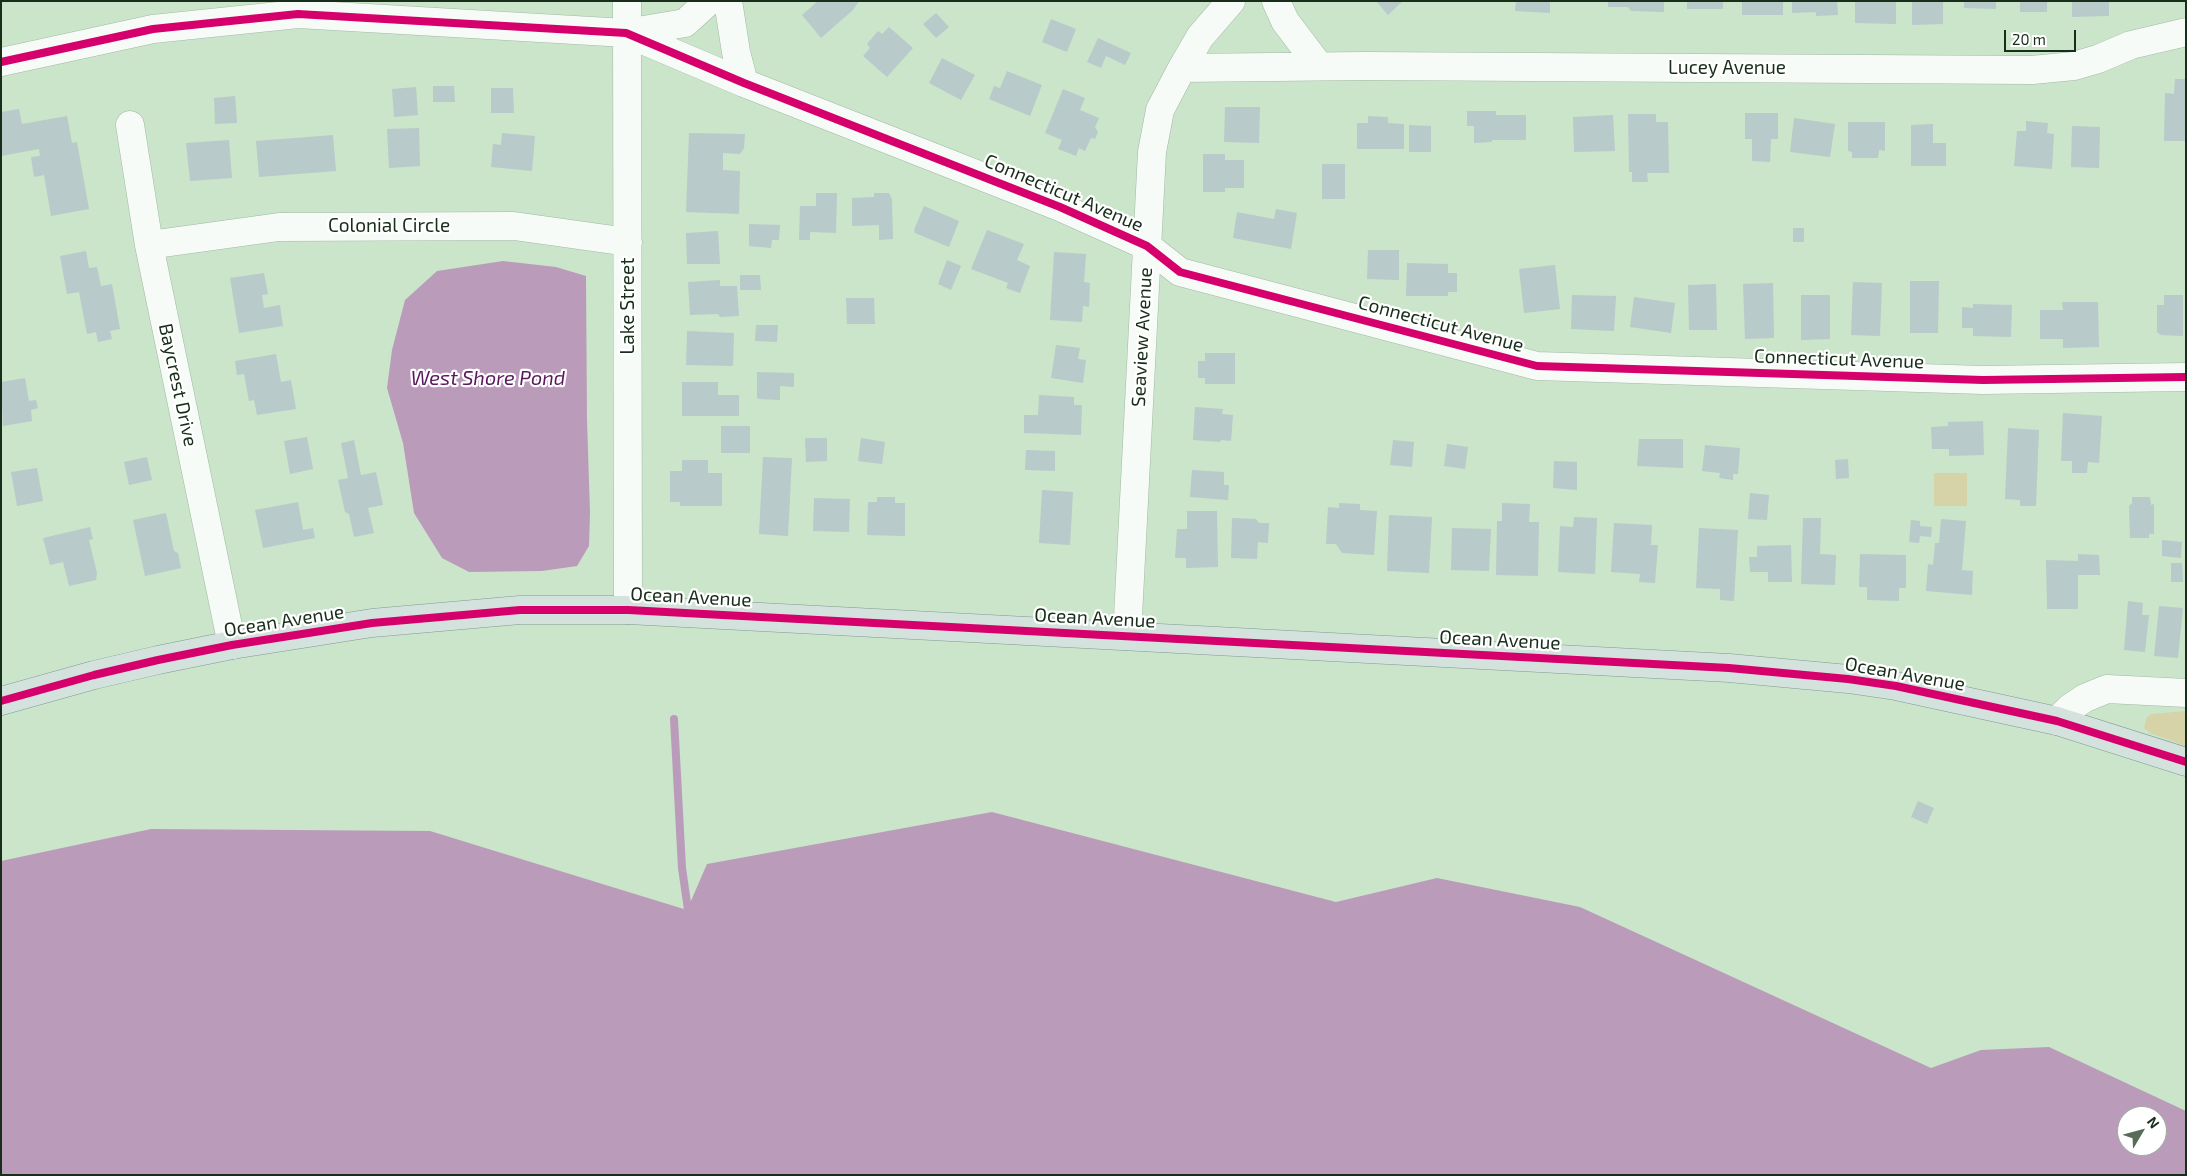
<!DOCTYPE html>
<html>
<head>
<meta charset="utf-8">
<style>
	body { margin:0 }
	#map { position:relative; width:2187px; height:1176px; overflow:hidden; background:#cae5ca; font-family:"Exo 2",sans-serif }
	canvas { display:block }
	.frame { position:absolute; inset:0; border:2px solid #192d1b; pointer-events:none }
	.north { position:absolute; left:2117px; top:1106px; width:50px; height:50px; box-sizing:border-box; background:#fff; border:1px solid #a3aba4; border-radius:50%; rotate:53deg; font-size:14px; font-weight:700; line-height:20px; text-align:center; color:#192d1b }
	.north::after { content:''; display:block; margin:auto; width:18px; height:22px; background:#576d58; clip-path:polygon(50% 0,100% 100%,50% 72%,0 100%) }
	.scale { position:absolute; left:2004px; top:30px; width:72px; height:22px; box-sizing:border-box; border:2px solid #192d1b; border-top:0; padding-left:6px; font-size:15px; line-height:18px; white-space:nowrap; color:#192d1b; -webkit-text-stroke:4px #fff; paint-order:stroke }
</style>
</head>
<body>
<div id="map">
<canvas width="2187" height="1176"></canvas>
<div class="frame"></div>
<div class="north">N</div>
<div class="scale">20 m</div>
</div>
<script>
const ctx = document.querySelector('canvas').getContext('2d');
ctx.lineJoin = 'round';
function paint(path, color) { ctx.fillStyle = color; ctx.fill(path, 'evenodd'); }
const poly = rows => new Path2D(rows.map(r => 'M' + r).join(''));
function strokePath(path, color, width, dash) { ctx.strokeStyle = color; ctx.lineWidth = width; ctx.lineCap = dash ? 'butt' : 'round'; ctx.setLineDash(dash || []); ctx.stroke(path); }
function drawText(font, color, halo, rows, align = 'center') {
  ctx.font = font + ' "Exo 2",sans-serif'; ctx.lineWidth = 4.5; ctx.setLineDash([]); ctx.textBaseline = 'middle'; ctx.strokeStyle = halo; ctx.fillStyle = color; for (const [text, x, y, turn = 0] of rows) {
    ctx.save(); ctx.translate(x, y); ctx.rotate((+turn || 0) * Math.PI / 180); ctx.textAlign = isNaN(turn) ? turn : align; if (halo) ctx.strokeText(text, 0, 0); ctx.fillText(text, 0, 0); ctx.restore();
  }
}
paint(poly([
	[1934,473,1967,473,1967,506,1934,506],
	[2186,711,2186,746,2150,733,2144,728,2147,717,2152,714]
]), '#d5d3a7');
paint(poly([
	[503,261,556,267,586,276,587,419,590,513,589,546,577,566,542,571,469,572,442,558,414,513,403,443,387,388,392,350,405,300,437,271],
	[992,812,1336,902,1437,878,1580,907,1931,1068,1981,1050,2049,1047,2186,1111,2186,1175,1,1175,1,861,151,829,430,831,687,910,707,864],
	[2127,1116,2157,1116,2157,1146,2127,1146]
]), '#ba9cba');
strokePath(poly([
	[674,719,682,868,688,910]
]), '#ba9cba', 8);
paint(poly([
	[818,1,859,1,853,10,821,38,802,15],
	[1376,1,1403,1,1388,15],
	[1516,1,1550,1,1550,13,1515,11],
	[1608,1,1664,1,1664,12,1631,11,1628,7,1608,7],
	[1687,1,1723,1,1723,9,1687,9],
	[1742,1,1783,1,1783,15,1742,15],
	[1792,1,1837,1,1838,15,1816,16,1816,12,1792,13],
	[1855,1,1896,1,1896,24,1855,23],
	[1912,1,1943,1,1943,24,1912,25],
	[1964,1,1996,1,1996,9,1964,8],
	[2020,1,2047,1,2047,12,2020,12],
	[2072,1,2109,1,2109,16,2072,17],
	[936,13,949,27,936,38,923,24],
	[1051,19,1076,29,1067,52,1042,42],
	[889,27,913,48,887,77,863,56,870,48,867,44,878,31,882,34],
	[1098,38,1131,53,1125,65,1106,56,1101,68,1087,62],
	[942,58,975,75,961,100,929,83],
	[1007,71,1042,85,1030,116,989,99,994,86,1000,88],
	[2175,79,2186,79,2186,141,2164,141,2165,93,2174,94],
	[433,86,454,86,455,102,433,102],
	[416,87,418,115,394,117,392,89],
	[491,88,513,88,514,113,491,113],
	[1063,89,1085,98,1080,110,1099,118,1095,127,1098,132,1095,139,1091,138,1085,151,1079,148,1076,156,1058,149,1062,140,1045,133],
	[235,96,237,123,215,124,214,98],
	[1225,107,1260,107,1259,143,1224,142],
	[19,109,22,124,67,116,72,143,77,142,89,209,51,216,44,175,34,177,31,157,40,156,39,149,1,156,1,112],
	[1467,111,1496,111,1496,115,1526,115,1526,140,1492,140,1492,142,1474,143,1474,126,1467,126],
	[1745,113,1778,113,1778,139,1771,139,1770,162,1752,161,1752,139,1745,139],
	[1628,114,1656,114,1656,122,1668,122,1669,173,1647,173,1648,182,1632,182,1632,172,1629,172],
	[1613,115,1615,151,1574,152,1573,117],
	[1368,116,1388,117,1388,123,1404,124,1404,149,1357,149,1357,123,1368,123],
	[1794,118,1835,124,1830,157,1790,152],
	[2026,121,2048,123,2047,133,2054,134,2052,169,2014,166,2017,131,2026,131],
	[1848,122,1885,122,1885,151,1879,150,1878,158,1852,158,1852,152,1848,151],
	[1933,124,1933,143,1946,143,1946,166,1911,166,1911,125],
	[1409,125,1431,126,1431,152,1409,152],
	[2072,126,2100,127,2099,168,2071,167],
	[419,128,420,166,389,168,387,129],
	[502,133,535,136,532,171,491,167,493,144,501,145],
	[689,133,745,134,744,148,740,154,723,153,723,170,740,171,739,214,686,212],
	[333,135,336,171,259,177,256,141],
	[229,140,232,178,190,181,186,143],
	[1203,154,1225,154,1225,160,1244,160,1244,188,1225,188,1225,192,1203,192],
	[1322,164,1345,164,1345,199,1322,199],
	[816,193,837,193,836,233,810,232,810,240,799,240,800,206,816,206],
	[874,193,889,193,892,199,893,239,879,240,879,225,852,226,852,198,874,197],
	[924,206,959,221,949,247,915,233,914,230],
	[1276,209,1297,213,1291,249,1233,238,1237,212,1274,219],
	[749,224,780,225,779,240,772,240,771,248,749,246],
	[1793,228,1804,228,1804,242,1793,242],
	[987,230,1024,244,1017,260,1030,266,1020,293,1006,288,1008,283,971,269],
	[718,231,720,264,687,264,686,233],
	[1368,250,1399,250,1399,280,1367,279],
	[86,251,89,268,97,267,101,286,112,284,120,329,110,331,112,339,98,342,96,332,87,334,79,292,67,294,60,256],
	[1054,252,1086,254,1084,282,1090,283,1089,307,1083,306,1082,322,1050,320],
	[947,260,961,266,951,290,938,284],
	[1407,263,1448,264,1448,273,1457,273,1457,292,1448,292,1448,296,1406,296],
	[1555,265,1560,309,1524,313,1519,269],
	[264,273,268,294,262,295,264,308,280,305,283,326,239,333,230,278],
	[740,275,760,275,761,290,740,290],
	[720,280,720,286,737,286,739,316,720,317,718,314,690,315,688,282],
	[1910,281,1939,281,1938,333,1910,333],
	[1853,282,1882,283,1880,336,1851,335],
	[1773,283,1774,338,1745,339,1743,284],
	[1716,284,1717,330,1689,330,1688,285],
	[1572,295,1616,296,1614,331,1571,329],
	[1801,295,1830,295,1830,339,1801,340],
	[2164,295,2183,295,2183,336,2161,335,2157,332,2157,305,2164,305],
	[1634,297,1675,303,1671,333,1630,327],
	[846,298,874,298,875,324,847,324],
	[2062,302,2098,302,2099,347,2063,348,2063,339,2040,339,2040,310,2063,310],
	[1973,304,2012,305,2011,337,1973,336,1973,328,1962,328,1962,307,1973,308],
	[756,325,778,325,777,342,755,341],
	[687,331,734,333,733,366,686,365],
	[1056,345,1080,348,1078,359,1086,360,1083,383,1051,378],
	[1205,353,1235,353,1235,384,1205,384,1205,378,1198,378,1198,361,1205,361],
	[276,354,281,382,291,380,296,409,257,415,254,400,249,401,244,374,237,375,235,361],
	[757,372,794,373,794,387,780,386,780,400,759,399,757,398],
	[25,378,29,401,36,400,38,408,31,410,32,421,3,426,1,382],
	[682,382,718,382,718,395,739,395,739,416,682,416],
	[1039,395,1074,397,1074,405,1082,405,1081,435,1024,433,1024,415,1038,415],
	[1195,407,1223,409,1222,414,1233,415,1231,441,1222,440,1219,442,1193,440],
	[2063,413,2102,416,2099,463,2088,462,2087,473,2072,473,2072,461,2061,461],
	[1983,421,1984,455,1949,456,1949,449,1932,449,1931,427,1948,426,1948,422],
	[721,426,750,426,750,453,721,453],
	[2008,428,2039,430,2036,506,2020,506,2020,500,2005,499],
	[307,437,313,469,290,474,284,441],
	[805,438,827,438,827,461,806,462],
	[861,438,885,442,882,464,858,461],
	[1639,439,1683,439,1683,468,1637,466],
	[354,440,361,475,376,472,383,505,368,508,374,533,354,537,349,514,345,512,338,480,348,478,341,443],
	[1393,440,1414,442,1412,467,1390,465],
	[1447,444,1468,447,1465,469,1444,466],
	[1705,445,1740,448,1738,474,1733,474,1733,480,1719,478,1720,473,1702,471],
	[1026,450,1055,451,1055,471,1025,470],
	[147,457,152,480,129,485,124,462],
	[763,457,792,458,788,536,759,534],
	[1848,459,1849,478,1836,479,1835,460],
	[682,460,708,460,708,473,722,473,722,506,680,506,680,502,670,502,670,471,682,471],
	[1554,461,1577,462,1577,490,1553,488],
	[37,468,43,501,17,506,11,472],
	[1192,470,1224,472,1224,485,1229,485,1228,500,1190,497],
	[1042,490,1073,492,1070,545,1039,543],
	[1750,493,1769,495,1767,520,1748,519],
	[877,497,895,497,895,503,905,503,905,536,867,535,868,502,877,502],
	[2132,497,2150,497,2151,505,2154,504,2154,534,2149,534,2149,538,2130,538,2129,506,2132,503],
	[814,498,850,499,849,532,813,531],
	[298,502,303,530,313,528,315,538,263,548,255,510],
	[1339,503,1360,504,1360,510,1377,511,1374,555,1342,553,1336,544,1326,544,1328,507,1339,508],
	[1502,503,1530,504,1529,522,1539,522,1538,576,1496,575,1497,521,1502,521],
	[1187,511,1217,511,1218,567,1186,568,1186,558,1175,558,1177,529,1187,529],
	[166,513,174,551,178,553,181,568,145,576,133,520],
	[1389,515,1432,517,1429,573,1387,571],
	[1574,517,1597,518,1595,574,1558,572,1560,526,1573,527],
	[1232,518,1256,519,1259,523,1269,523,1268,543,1258,542,1257,559,1231,558],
	[1803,518,1821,518,1820,554,1836,555,1835,585,1801,584],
	[1941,519,1966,521,1962,570,1973,571,1972,595,1926,591,1928,564,1933,565,1935,543,1939,543],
	[1911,520,1920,521,1920,526,1932,527,1931,537,1920,536,1919,543,1909,542],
	[1614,523,1652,525,1651,545,1658,545,1655,583,1639,582,1640,574,1611,572],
	[90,527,93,539,89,540,97,573,96,580,69,586,63,562,50,565,43,538],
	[1452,528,1491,529,1489,571,1451,570],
	[1699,528,1738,530,1734,601,1720,600,1720,589,1696,588],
	[2162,540,2182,542,2181,558,2162,556],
	[1791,545,1792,582,1768,582,1768,572,1750,572,1749,557,1757,557,1757,546],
	[1860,554,1906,555,1906,588,1899,588,1899,601,1867,600,1867,587,1859,587],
	[2078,554,2099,555,2100,575,2078,575,2078,609,2047,609,2046,560,2078,561],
	[2171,563,2182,563,2183,582,2171,582],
	[2128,601,2143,603,2142,615,2149,615,2145,652,2124,650],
	[2159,606,2183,608,2178,658,2154,656],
	[1918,801,1934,808,1927,824,1911,817]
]), '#b8caca');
const minor = poly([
	[627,1,628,610],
	[728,1,736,52,744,83],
	[1276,1,1285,21,1319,66],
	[626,33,685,23,709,1],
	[1,62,153,29,298,14,626,33,744,83,1060,207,1147,246,1180,272,1537,366,1983,380,2186,377],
	[1182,68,1364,66,2032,70,2074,66,2098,59,2131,45,2186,32],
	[130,125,149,245,232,645],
	[149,245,279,227,514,226,628,242],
	[1127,636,1152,152,1160,110,1182,68,1200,37,1231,1],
	[2057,721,2070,708,2085,698,2107,689,2186,693]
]);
const major = poly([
	[1,701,94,675,158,660,232,645,372,623,520,610,628,610,1729,668,1848,679,1896,686,2057,721,2186,762]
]);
strokePath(minor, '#a3b8a4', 29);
strokePath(major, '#7f9b8f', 29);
strokePath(minor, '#f7fbf7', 28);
strokePath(major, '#d4e2de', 28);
strokePath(poly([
	[1,62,153,29,298,14,626,33,744,83,1060,207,1147,246,1180,272,1537,366,1983,380,2186,377],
	[1,701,94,675,158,660,232,645,372,623,520,610,628,610,1729,668,1848,679,1896,686,2057,721,2186,762]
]), '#d6006c', 8);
drawText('19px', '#192d1b', '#fff', [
	["Lucey Avenue",1727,68],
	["Connecticut Avenue",1064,193,23],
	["Colonial Circle",389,226],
	["Lake Street",628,306,-90],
	["Connecticut Avenue",1441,324,15],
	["Seaview Avenue",1142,337,-87],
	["Connecticut Avenue",1839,359,2],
	["Baycrest Drive",178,385,78],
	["Ocean Avenue",691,597,3],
	["Ocean Avenue",1095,618,3],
	["Ocean Avenue",284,621,-9],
	["Ocean Avenue",1500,640,3],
	["Ocean Avenue",1905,674,10]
]);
drawText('italic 20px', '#5a185d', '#fff', [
	["West Shore Pond",488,378]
]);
</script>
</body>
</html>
